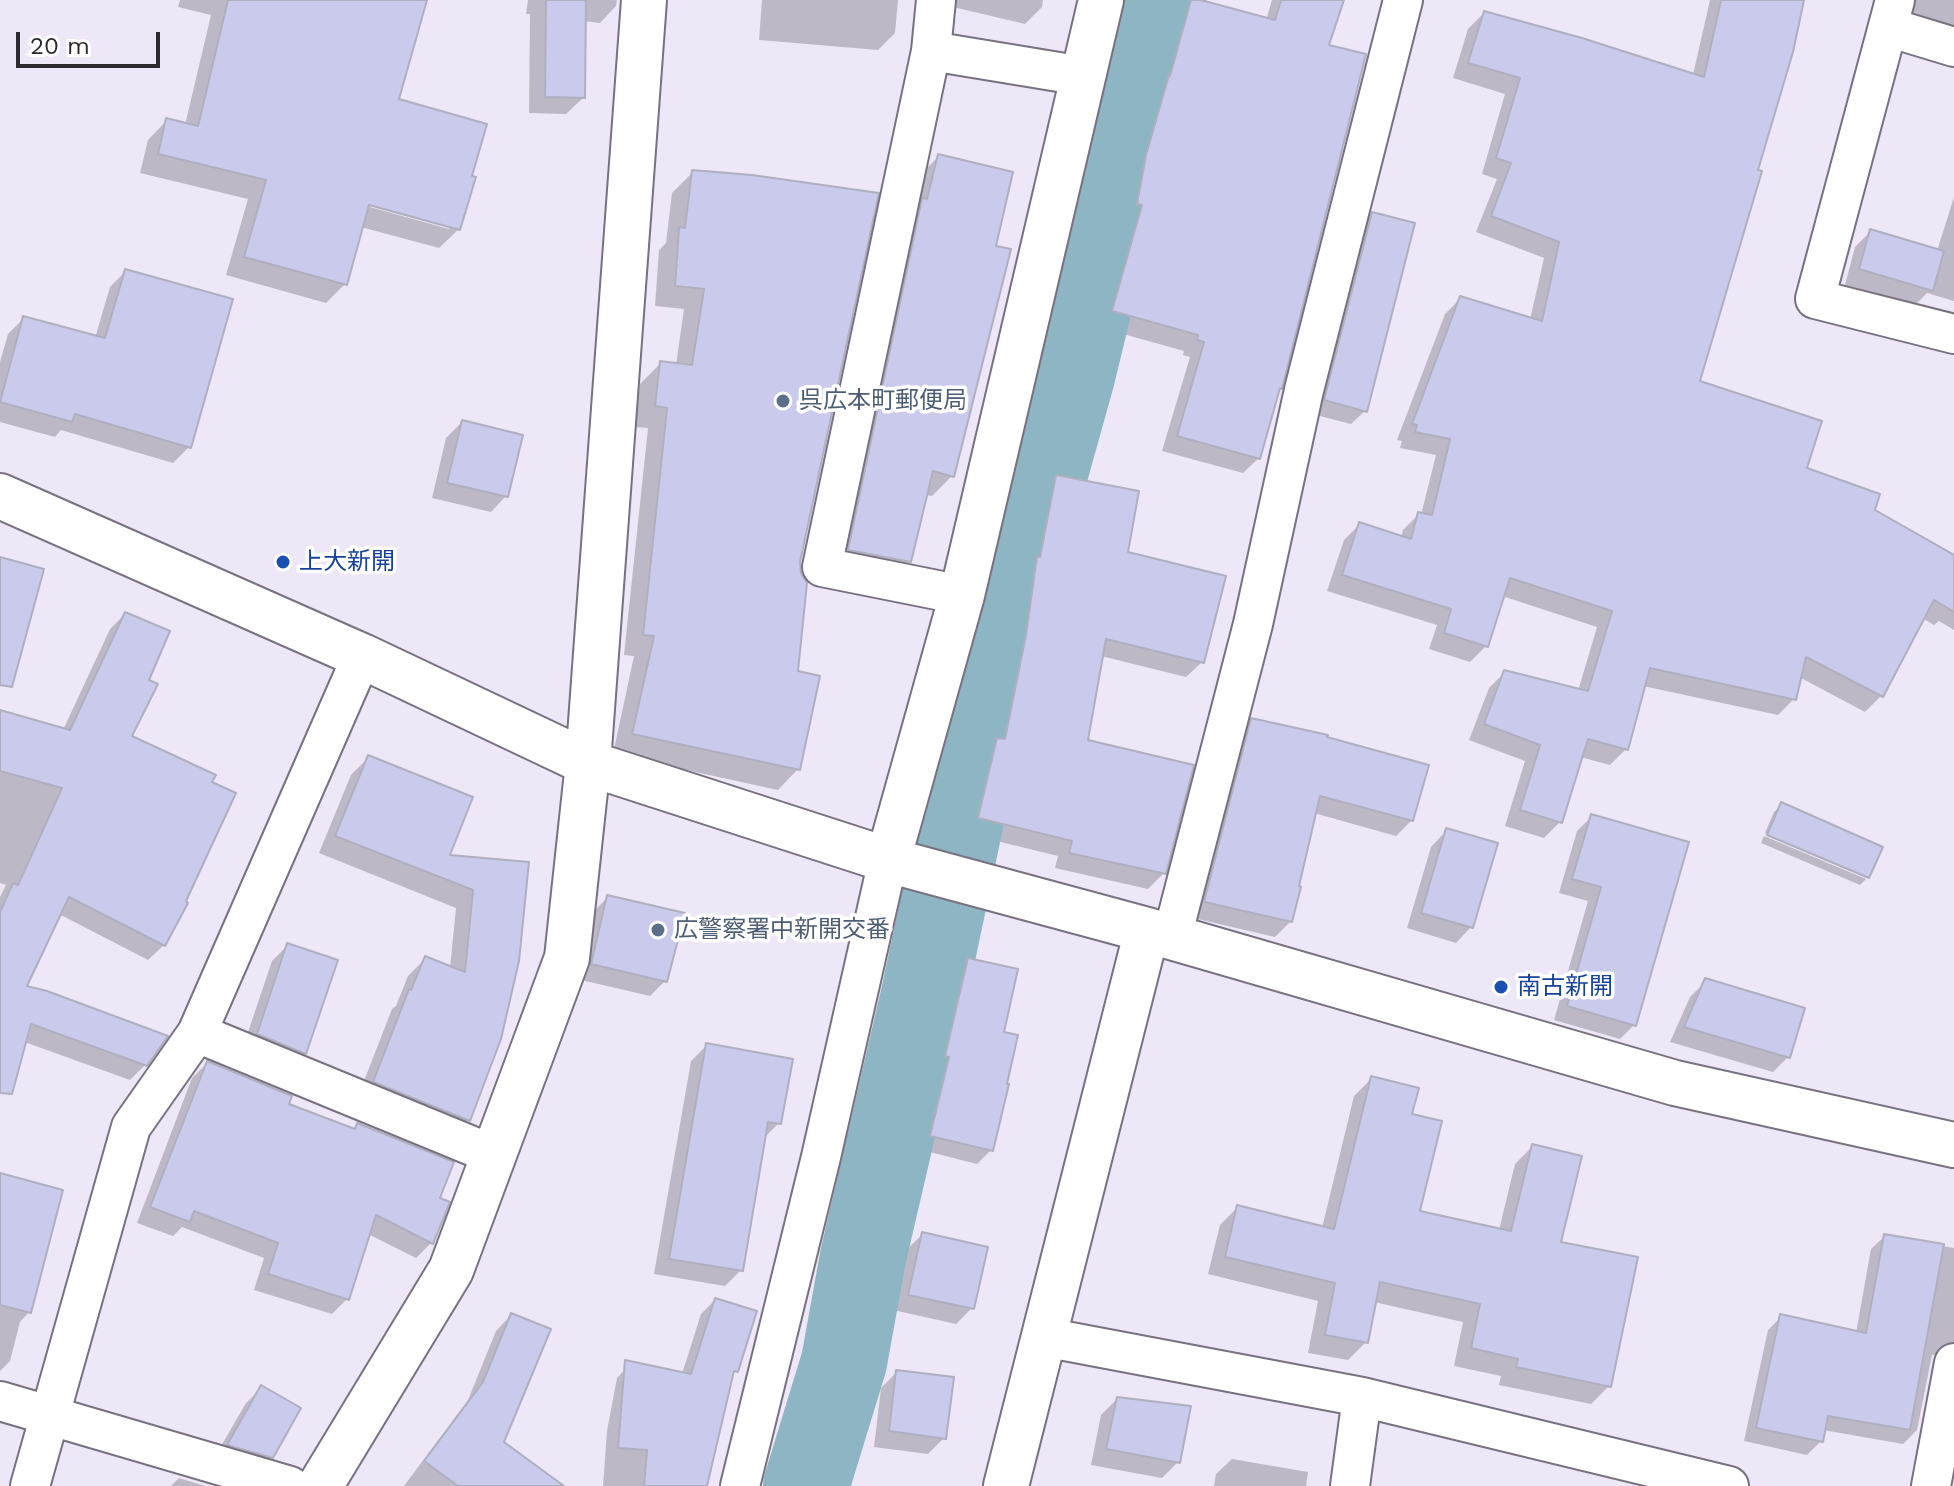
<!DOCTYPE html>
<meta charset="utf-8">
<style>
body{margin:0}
#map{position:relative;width:1954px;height:1486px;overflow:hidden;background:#ede7f7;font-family:"Work Sans",sans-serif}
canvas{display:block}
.scale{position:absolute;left:16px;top:32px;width:144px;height:36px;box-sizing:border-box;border:4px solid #2c2a30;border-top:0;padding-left:10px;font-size:24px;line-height:28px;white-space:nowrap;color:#2c2a30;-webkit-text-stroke:6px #fff;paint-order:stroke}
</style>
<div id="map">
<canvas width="1954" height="1486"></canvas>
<div class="scale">20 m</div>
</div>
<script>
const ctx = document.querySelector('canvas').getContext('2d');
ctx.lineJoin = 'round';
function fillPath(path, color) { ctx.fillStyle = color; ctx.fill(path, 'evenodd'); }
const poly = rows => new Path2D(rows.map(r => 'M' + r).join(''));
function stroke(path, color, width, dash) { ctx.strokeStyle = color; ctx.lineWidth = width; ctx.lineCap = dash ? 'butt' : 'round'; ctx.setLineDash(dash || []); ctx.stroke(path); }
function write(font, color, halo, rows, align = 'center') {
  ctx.font = font + ' "Work Sans","Noto Sans JP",sans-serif'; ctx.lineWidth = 7; ctx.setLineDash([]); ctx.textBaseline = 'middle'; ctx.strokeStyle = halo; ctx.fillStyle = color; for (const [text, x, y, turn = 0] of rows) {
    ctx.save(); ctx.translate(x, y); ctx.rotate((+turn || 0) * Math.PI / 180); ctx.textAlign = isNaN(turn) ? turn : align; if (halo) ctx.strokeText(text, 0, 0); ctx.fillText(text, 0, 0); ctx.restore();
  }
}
fillPath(poly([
 [180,0,420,0,397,100,459,229,439,248,361,227,345,284,326,303,226,275,248,199,140,173,148,140,167,120,185,125,211,15,178,7],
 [360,200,449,225,449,229,359,204],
 [528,0,617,0,616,6,600,23,583,21,583,98,566,114,529,113,530,14,526,14],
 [762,0,898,0,895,33,878,50,759,40],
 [933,0,1043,0,1042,7,1025,24,936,3],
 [1192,0,1266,20,1272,0,1342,0,1327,46,1259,458,1243,473,1162,451,1190,357,1183,355,1184,351,1098,327,1128,220,1122,219,1131,172,1153,93,1156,91,1176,15],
 [1710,0,1802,0,1698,382,1804,469,1954,557,1954,630,1939,621,1934,625,1922,618,1881,696,1865,712,1799,677,1794,699,1778,715,1643,686,1627,748,1610,765,1580,757,1560,822,1544,838,1505,826,1525,761,1469,740,1489,688,1505,672,1578,691,1597,627,1502,596,1486,646,1470,662,1429,649,1437,625,1327,591,1344,540,1360,524,1401,538,1403,530,1419,514,1421,515,1436,455,1400,448,1402,441,1397,440,1445,314,1461,298,1530,320,1544,258,1476,232,1497,179,1482,174,1505,94,1453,78,1468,29,1484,13,1693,75],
 [1911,0,1954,0,1954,28,1907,16],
 [938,157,994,247,952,476,932,496,926,495,909,561,888,582,829,570,918,177],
 [693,172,798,562,795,672,798,769,778,790,613,754,634,656,624,655,648,428,635,427,640,384,661,363,676,365,684,309,655,306,659,250,666,243,672,193],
 [1954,197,1954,301,1927,293,1915,305,1845,285,1855,247,1871,231,1937,251],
 [1372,214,1365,411,1351,424,1312,414,1359,228],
 [126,271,189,447,173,463,61,430,55,437,0,422,0,362,8,334,24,318,95,338,110,287],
 [462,422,506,496,491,512,432,498,446,438],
 [1057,477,1202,662,1186,677,1101,656,1086,742,1164,873,1148,889,1055,868,1058,856,964,833,983,755,993,745,1011,652,1022,574,1027,569,1041,493],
 [125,614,146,681,130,737,164,945,148,960,59,914,24,987,145,1065,130,1080,19,1040,0,1043,0,897,6,885,0,883,0,712,63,730,110,629],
 [1252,720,1412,820,1396,836,1314,813,1291,921,1275,937,1189,917,1236,736],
 [368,758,447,857,527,864,468,1120,450,1138,357,1099,392,1009,396,1006,408,976,426,958,450,968,456,908,319,853,351,775],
 [1782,805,1880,848,1868,877,1867,875,1765,833,1774,812],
 [1592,816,1634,1025,1620,1039,1554,1020,1588,901,1559,893,1577,831],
 [1446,831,1471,927,1456,943,1407,928,1431,847],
 [1764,836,1866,879,1860,885,1761,843],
 [608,897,665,981,650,996,577,979,593,912],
 [288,945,304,1053,289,1069,242,1050,272,961],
 [968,960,1002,1033,991,1150,977,1164,918,1149,937,1070,933,1069,955,974],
 [1706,981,1789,1056,1773,1072,1670,1042,1690,997],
 [707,1045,779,1123,763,1139,741,1270,725,1286,654,1274,691,1061],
 [207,1063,287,1105,353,1130,358,1125,438,1198,431,1243,416,1258,368,1234,347,1299,332,1314,254,1290,264,1258,182,1227,173,1236,137,1223,192,1078],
 [1372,1078,1410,1115,1418,1213,1499,1230,1515,1164,1533,1146,1558,1243,1609,1386,1591,1404,1499,1385,1501,1376,1454,1366,1463,1322,1374,1302,1366,1342,1348,1360,1308,1353,1318,1301,1208,1274,1220,1225,1238,1207,1322,1228,1354,1096],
 [0,1176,60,1192,29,1312,20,1322,10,1361,0,1371],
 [922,1235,972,1308,956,1324,893,1310,906,1250],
 [1885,1236,1954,1248,1954,1360,1943,1354,1932,1355,1917,1430,1903,1444,1823,1430,1821,1441,1807,1455,1744,1441,1768,1330,1781,1317,1856,1333,1871,1249],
 [715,1300,736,1371,731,1376,705,1486,603,1486,607,1431,617,1378,631,1363,682,1374,701,1314],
 [511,1315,502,1443,521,1486,404,1486,468,1400,496,1331],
 [897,1372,944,1438,928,1454,874,1447,881,1388],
 [262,1388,271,1457,255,1473,213,1460,246,1403],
 [1117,1399,1178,1462,1162,1478,1091,1465,1101,1415],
 [1232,1459,1308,1472,1306,1486,1214,1486,1216,1474],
 [179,1478,205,1486,171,1486]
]), '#0003');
stroke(poly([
 [806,1486,844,1362,863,1257,924,995,965,800,993,685,1013,587,1072,376,1163,0]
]), '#8db5c3', 86);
const building = poly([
 [228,0,427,0,399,99,487,124,472,176,476,177,460,230,369,205,347,285,244,257,266,180,158,154,166,118,198,126,228,0],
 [546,0,586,0,585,98,545,97,546,0],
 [1191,0,1201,0,1275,20,1281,0,1344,0,1329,45,1366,54,1282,389,1280,388,1260,459,1177,436,1204,342,1197,340,1198,335,1112,311,1142,205,1137,204,1146,155,1169,75,1170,76,1191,0],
 [1721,0,1804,0,1793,52,1758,170,1762,171,1700,381,1822,421,1807,468,1880,494,1875,510,1954,555,1954,612,1934,600,1883,697,1806,657,1796,700,1650,668,1628,750,1588,739,1562,823,1520,810,1540,745,1484,724,1504,670,1588,691,1612,611,1510,578,1488,647,1444,633,1451,609,1342,575,1359,522,1411,539,1418,512,1432,515,1450,439,1415,432,1417,425,1412,424,1460,296,1542,321,1559,242,1491,216,1511,163,1496,158,1520,78,1468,63,1484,11,1582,38,1704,77,1721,0],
 [938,154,1013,172,996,246,1011,249,954,477,933,471,911,562,848,550,922,198,927,199,938,154],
 [692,170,752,175,879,193,800,562,801,573,807,583,798,671,820,676,800,770,632,734,654,636,643,635,667,408,655,406,660,361,692,365,704,289,675,286,679,227,685,228,692,170],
 [1372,212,1415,223,1367,412,1324,400,1372,212],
 [1870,229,1944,251,1933,291,1859,269,1870,229],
 [125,269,233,299,191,448,75,414,72,422,0,402,23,316,105,338,125,269],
 [462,420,523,435,508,497,447,483,462,420],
 [1056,475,1139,491,1128,552,1226,576,1204,663,1106,639,1088,740,1194,765,1166,874,1069,853,1072,841,978,818,997,738,1005,739,1026,635,1037,556,1040,557,1056,475],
 [0,557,44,569,12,687,0,685,0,557],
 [125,612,170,631,149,680,158,684,132,736,216,775,212,782,236,793,186,901,188,903,165,946,69,897,27,986,47,991,168,1036,147,1066,31,1024,12,1094,0,1093,0,912,13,883,18,885,62,788,0,771,0,710,70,730,125,612],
 [1251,718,1328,735,1327,737,1429,765,1413,821,1320,796,1299,886,1301,887,1292,922,1204,902,1251,718],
 [368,755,473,797,450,855,529,862,519,961,501,1039,470,1121,373,1082,409,989,411,990,425,956,465,972,473,890,335,836,368,755],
 [1781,802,1883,847,1869,878,1767,835,1781,802],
 [1591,814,1689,842,1636,1026,1567,1006,1601,887,1572,879,1591,814],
 [1446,828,1498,843,1473,928,1421,913,1446,828],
 [607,895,685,913,667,982,591,964,607,895],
 [287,943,338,960,306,1054,257,1034,287,943],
 [968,958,1018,969,1004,1032,1018,1035,1007,1084,1009,1084,993,1151,930,1136,949,1057,945,1056,968,958],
 [1705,978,1805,1008,1790,1058,1684,1027,1705,978],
 [706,1043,793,1059,781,1124,768,1122,743,1271,669,1259,706,1043],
 [207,1061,292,1096,289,1104,355,1129,357,1123,454,1162,440,1198,450,1202,433,1244,376,1215,349,1300,268,1274,278,1243,194,1211,190,1222,150,1207,207,1061],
 [1371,1076,1419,1088,1412,1114,1442,1121,1420,1211,1511,1231,1532,1144,1582,1156,1561,1242,1638,1257,1611,1387,1516,1367,1518,1359,1471,1348,1480,1304,1380,1282,1368,1343,1325,1335,1335,1283,1225,1257,1237,1205,1334,1229,1371,1076],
 [0,1173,63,1190,31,1313,0,1305,0,1173],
 [922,1232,988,1247,974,1309,908,1295,922,1232],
 [1884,1234,1944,1244,1910,1430,1828,1416,1823,1442,1756,1428,1780,1314,1866,1333,1884,1234],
 [715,1298,757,1311,738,1372,734,1371,707,1486,644,1486,647,1450,618,1448,625,1360,691,1374,715,1298],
 [511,1313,551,1329,504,1442,564,1486,458,1486,424,1461,483,1382,511,1313],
 [896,1370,954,1377,946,1439,889,1431,896,1370],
 [261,1385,301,1408,273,1458,227,1445,261,1385],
 [1117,1397,1191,1406,1180,1463,1106,1449,1117,1397]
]);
fillPath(building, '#c9caec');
stroke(building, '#afafc0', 2);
const street = poly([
 [936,0,931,51,822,567,962,595],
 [1895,0,1815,299,1954,334],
 [1888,27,1954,47],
 [931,51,1083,76],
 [1172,937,1253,624,1304,390,1403,0],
 [197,1033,362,656],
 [1044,1337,1362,1397,1729,1486],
 [0,1401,290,1486],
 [30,1486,131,1127,197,1033,494,1155],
 [740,1486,821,1157,888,860],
 [1350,1486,1362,1397],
 [1931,1486,1954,1363]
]);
const secondary = poly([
 [0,496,362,656,588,763,888,860,1147,930,1675,1083,1954,1145],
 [888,860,962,595,1101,0],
 [320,1486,451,1270,567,958,588,763,644,0],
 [1006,1486,1147,930]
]);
stroke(street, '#777180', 42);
stroke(secondary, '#777180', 48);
stroke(street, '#fff', 38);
stroke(secondary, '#fff', 44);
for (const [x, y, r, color] of [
 [783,401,8,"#5c6f8a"],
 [283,562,8,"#1a4fb4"],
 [658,930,8,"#5c6f8a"],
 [1501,987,8,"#1a4fb4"]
]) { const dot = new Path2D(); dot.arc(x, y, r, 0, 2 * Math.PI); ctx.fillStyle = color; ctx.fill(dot); stroke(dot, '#fff', 3); }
write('24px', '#4e5e75', '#fff', [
 ["呉広本町郵便局",799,401],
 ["広警察署中新開交番",674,930]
], 'left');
write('24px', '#164399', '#fff', [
 ["上大新開",299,562],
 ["南古新開",1517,987]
], 'left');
</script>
